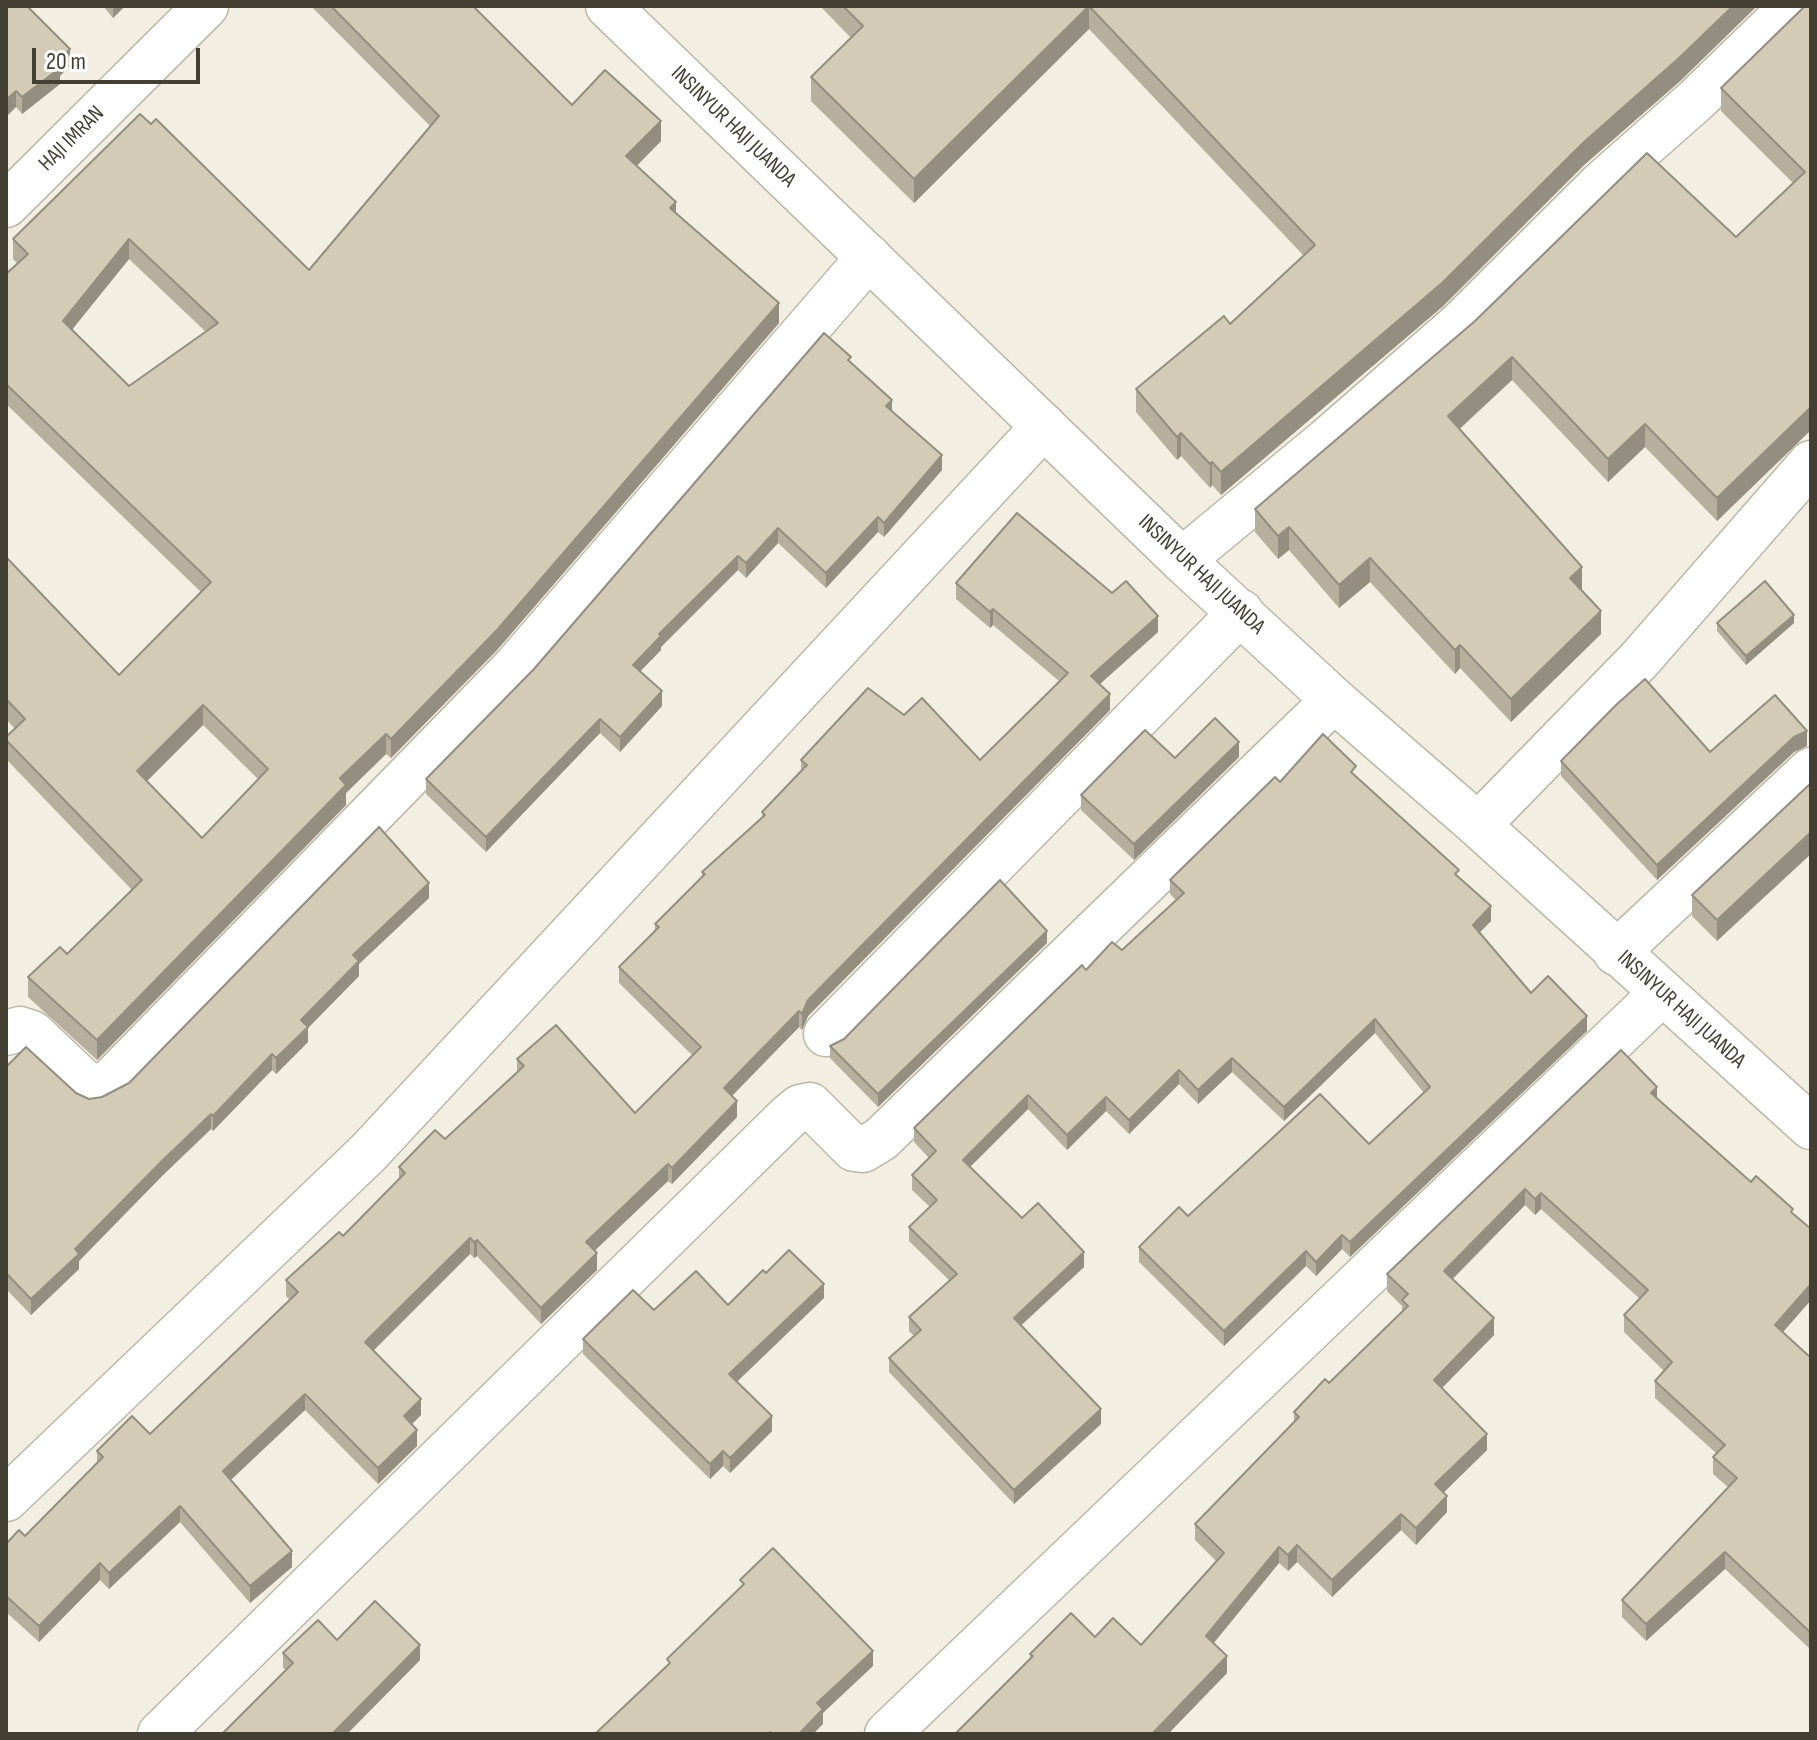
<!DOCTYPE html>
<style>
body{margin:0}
#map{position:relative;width:1817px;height:1740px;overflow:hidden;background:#f2efe2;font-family:"Sofia Sans Condensed",sans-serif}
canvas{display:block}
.frame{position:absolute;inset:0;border:8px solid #443f33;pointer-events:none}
.scale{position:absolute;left:32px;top:48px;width:168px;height:36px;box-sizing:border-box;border:4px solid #443f33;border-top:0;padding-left:10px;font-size:24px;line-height:28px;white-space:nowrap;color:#443f33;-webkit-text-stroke:6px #fff;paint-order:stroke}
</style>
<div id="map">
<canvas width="1817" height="1740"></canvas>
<div class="frame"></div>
<div class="scale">20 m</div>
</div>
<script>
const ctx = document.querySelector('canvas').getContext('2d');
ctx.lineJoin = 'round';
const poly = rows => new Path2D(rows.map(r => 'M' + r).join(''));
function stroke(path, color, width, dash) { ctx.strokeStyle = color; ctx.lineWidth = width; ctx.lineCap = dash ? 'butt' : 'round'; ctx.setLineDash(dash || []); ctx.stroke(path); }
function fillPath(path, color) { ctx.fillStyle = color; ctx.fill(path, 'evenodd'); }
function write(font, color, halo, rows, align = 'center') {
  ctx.font = font + ' "Sofia Sans Condensed",sans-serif'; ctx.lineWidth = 7; ctx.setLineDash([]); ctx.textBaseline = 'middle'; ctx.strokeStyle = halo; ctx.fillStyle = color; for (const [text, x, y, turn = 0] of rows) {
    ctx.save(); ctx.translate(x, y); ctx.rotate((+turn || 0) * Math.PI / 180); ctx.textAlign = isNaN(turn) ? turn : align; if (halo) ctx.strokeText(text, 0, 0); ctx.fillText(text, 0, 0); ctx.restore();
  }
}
const minor = poly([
 [1182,560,1326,441,1459,325,1602,183,1696,100,1793,6],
 [1478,825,1640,659,1811,463],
 [1616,953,1811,770],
 [6,1033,20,1029,32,1033,92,1090,111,1081,515,667,869,257],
 [826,1034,1241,612],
 [6,1499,368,1153,1044,426],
 [160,1734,789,1116,800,1107,810,1105,854,1149,863,1150,881,1139,1334,700],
 [887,1734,1662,993]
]);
const tertiary = poly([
 [608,6,1182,560,1334,700,1478,825,1811,1127],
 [6,205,206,6]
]);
stroke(minor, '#beb7a5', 47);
stroke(tertiary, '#beb7a5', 47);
stroke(minor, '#fff', 44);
stroke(tertiary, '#fff', 44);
fillPath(poly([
 [6,6,70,65,60,76,60,84,22,114,16,107],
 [103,6,125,6,113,18],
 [311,6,473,6,572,105,661,141,637,166,676,214,779,323,497,650,391,758,386,754,346,793,346,805,97,1060,28,997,28,977,67,954,132,890,6,759,6,737,15,729,6,719,6,557,119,675,201,592,6,404,6,274,17,263,13,259,13,239,140,114,309,270,430,126],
 [129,259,206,332,129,386,72,329],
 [203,725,258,779,202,838,147,781],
 [820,6,1757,6,1679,82,1584,165,1442,307,1221,495,1212,485,1210,488,1181,456,1177,460,1136,412,1136,389,1230,324,1304,256,1089,29,914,203,811,101,811,77,851,38],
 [1805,6,1811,430,1717,521,1645,447,1608,482,1512,380,1460,429,1582,590,1601,634,1511,722,1460,668,1455,674,1370,582,1339,608,1289,550,1278,559,1255,532,1255,509,1475,321,1736,237,1793,183,1721,111,1721,88],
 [851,363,942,470,884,537,878,532,826,588,778,543,746,578,738,570,661,647,661,650,640,671,662,706,620,752,600,733,486,852,426,794,426,779],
 [956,583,1158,632,1100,684,1110,710,808,1016,802,1030,799,1027,732,1096,737,1117,672,1184,668,1181,594,1251,597,1270,541,1324,477,1256,474,1258,470,1254,373,1351,421,1415,412,1424,417,1446,378,1484,305,1410,231,1480,292,1567,250,1603,180,1522,109,1589,100,1580,39,1642,6,1612,6,1544,25,1536,97,1464,97,1451,150,1434,290,1300,286,1296,286,1280,343,1236,399,1179,399,1167,445,1139,517,1073,517,1059,635,1113,692,1055,619,983,619,967,655,931,655,924,702,877,702,872,762,818,762,812,801,770,801,760,904,715,980,760,1059,681,993,625,990,628,956,599],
 [1717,623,1794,623,1746,665,1717,631],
 [1807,746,1794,752,1657,880,1561,776,1561,761],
 [1239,757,1134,860,1081,810,1081,795,1175,758],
 [1356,776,1459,878,1491,921,1480,932,1531,993,1587,1031,1350,1257,1342,1249,1316,1276,1306,1266,1224,1346,1139,1262,1139,1247,1188,1216,1369,1144,1424,1093,1375,1033,1284,1121,1232,1072,1198,1104,1179,1084,1129,1134,1106,1111,1067,1150,1028,1109,970,1167,1022,1218,1084,1267,1021,1325,1101,1424,1014,1504,889,1372,889,1358,914,1336,909,1331,909,1317,950,1281,909,1241,909,1227,930,1207,912,1190,912,1175,929,1158,914,1142,914,1128,1086,970,1122,950,1176,900,1170,894,1170,880,1280,782],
 [1811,783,1717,941,1692,916,1692,895],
 [429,898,359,964,359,976,308,1028,308,1042,276,1074,272,1070,213,1131,211,1129,163,1175,79,1261,79,1269,31,1315,6,1289,6,1067,89,1099,102,1097,129,1083],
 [1047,943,878,1107,830,1058,830,1046],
 [1657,1098,1751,1182,1811,1229,1811,1300,1783,1332,1811,1358,1811,1650,1725,1569,1646,1641,1622,1617,1622,1600,1728,1487,1713,1474,1713,1457,1716,1453,1655,1398,1655,1381,1664,1371,1624,1332,1624,1315,1640,1299,1541,1209,1535,1215,1525,1205,1453,1279,1494,1335,1442,1388,1487,1450,1444,1492,1447,1512,1416,1545,1401,1530,1332,1597,1297,1562,1288,1571,1279,1563,1214,1643,1227,1673,1168,1734,955,1734,1030,1658,1030,1654,1095,1637,1141,1645,1217,1562,1195,1540,1195,1524,1294,1423,1294,1412,1329,1383,1402,1312,1402,1306,1387,1291,1387,1274],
 [766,1273,824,1298,737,1382,772,1431,730,1473,723,1466,710,1479,583,1354,583,1339,654,1310,728,1305],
 [337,1640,420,1660,347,1734,222,1734,286,1670,283,1668,283,1653]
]), '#b6af9d');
fillPath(poly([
 [113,6,125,6,113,18],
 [1089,6,1089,29,914,203,914,179],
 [1733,6,1757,6,1679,82,1584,165,1442,307,1221,495,1221,472],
 [70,49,70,65,60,76,60,84,22,114,22,97],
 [16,91,16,107,6,117,6,100],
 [661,121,661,141,626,176,626,156],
 [676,202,676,222,670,208],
 [129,239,129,259,63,341,63,321],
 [779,303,779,323,497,650,391,758,391,739],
 [1512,357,1512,380,1448,439,1448,416],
 [892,400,892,415,886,406],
 [1811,407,1811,430,1717,521,1717,498],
 [1645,424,1645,447,1608,482,1608,459],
 [1181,433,1181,456,1177,460,1177,437],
 [942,455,942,470,884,537,884,523],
 [1212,462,1212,485,1210,488,1210,464],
 [878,517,878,532,826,588,826,573],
 [1289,527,1289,550,1278,559,1278,536],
 [778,528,778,543,746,578,746,563],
 [738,556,738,570,661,647,661,650,633,679,633,665,659,634],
 [1370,558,1370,582,1339,608,1339,585],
 [1582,567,1582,590,1570,578],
 [993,609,993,625,990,628,990,612],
 [1601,611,1601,634,1511,722,1511,699],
 [1794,615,1794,623,1746,665,1746,656],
 [1158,616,1158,632,1091,692,1091,676],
 [1460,645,1460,668,1455,674,1455,650],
 [662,691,662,706,620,752,620,737],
 [1110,694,1110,710,808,1016,802,1030,802,1014,808,1000],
 [203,705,203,725,137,791,137,771],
 [600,719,600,733,486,852,486,837],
 [1807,731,1807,746,1794,752,1657,880,1657,865,1794,737],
 [386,734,386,754,346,793,346,805,97,1060,97,1040,340,778],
 [1239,742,1239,757,1134,860,1134,844],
 [1811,832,1811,854,1717,941,1717,920],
 [429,883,429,898,359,964,359,976,308,1028,308,1042,276,1074,276,1058,301,1020,353,955],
 [1491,906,1491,921,1473,939,1473,925],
 [1047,931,1047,943,878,1107,878,1094],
 [799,1011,799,1027,724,1104,724,1088],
 [1587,1016,1587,1031,1350,1257,1350,1242],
 [1375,1019,1375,1033,1284,1121,1284,1107],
 [272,1054,272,1070,213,1131,213,1116],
 [1232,1058,1232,1072,1198,1104,1198,1090],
 [1179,1070,1179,1084,1129,1134,1129,1120],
 [1657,1087,1657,1104,1651,1093],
 [1028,1095,1028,1109,963,1174,963,1160],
 [1106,1097,1106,1111,1067,1150,1067,1135],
 [737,1101,737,1117,672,1184,672,1168],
 [211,1114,211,1129,163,1175,79,1261,79,1269,31,1315,31,1299,75,1249,163,1160],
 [668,1164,668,1181,586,1259,586,1242],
 [1525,1189,1525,1205,1444,1287,1444,1271],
 [1541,1193,1541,1209,1535,1215,1535,1199],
 [1342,1235,1342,1249,1316,1276,1316,1262],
 [470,1238,470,1254,365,1359,365,1342],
 [477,1240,477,1256,474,1258,474,1242],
 [1306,1251,1306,1266,1224,1346,1224,1331],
 [1084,1252,1084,1267,1014,1332,1014,1318],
 [597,1253,597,1270,541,1324,541,1308],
 [824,1284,824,1298,729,1389,729,1374],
 [1811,1284,1811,1300,1775,1341,1775,1325],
 [1494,1318,1494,1335,1434,1396,1434,1380],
 [305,1394,305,1410,223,1487,223,1471],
 [421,1399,421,1415,404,1432,404,1416],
 [1101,1409,1101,1424,1014,1504,1014,1490],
 [772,1416,772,1431,730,1473,730,1458],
 [417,1430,417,1446,378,1484,378,1468],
 [1487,1434,1487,1450,1435,1501,1435,1484],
 [723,1451,723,1466,710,1479,710,1464],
 [1447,1496,1447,1512,1416,1545,1416,1528],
 [180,1506,180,1522,109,1589,109,1573],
 [1401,1514,1401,1530,1332,1597,1332,1580],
 [1297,1545,1297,1562,1288,1571,1288,1555],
 [1279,1547,1279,1563,1206,1652,1206,1636],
 [292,1551,292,1567,250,1603,250,1586],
 [1725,1552,1725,1569,1646,1641,1646,1624],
 [100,1563,100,1580,39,1642,39,1626],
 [420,1645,420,1660,347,1734,332,1734],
 [873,1651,873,1666,823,1713,823,1724,813,1734,799,1734,817,1703],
 [1227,1656,1227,1673,1168,1734,1152,1734]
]), '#948e80');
const building = poly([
 [6,6,27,6,70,49,57,63,60,68,22,97,16,91,6,100,6,6],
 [331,6,473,6,572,105,605,70,661,121,626,156,676,202,670,208,779,303,497,630,391,739,386,734,340,778,346,785,97,1040,28,977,60,947,67,954,142,880,6,740,6,737,25,719,6,699,6,557,119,675,211,582,6,384,6,274,28,254,13,239,140,114,151,124,156,119,309,270,439,116,331,6],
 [129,239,218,323,129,386,63,321,129,239],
 [203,705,268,769,202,838,137,771,203,705],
 [843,6,1089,6,914,179,811,77,863,26,843,6],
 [1089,6,1733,6,1679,58,1584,142,1442,283,1221,472,1212,462,1210,464,1181,433,1177,437,1136,389,1224,316,1230,324,1315,245,1089,6],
 [1805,6,1811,6,1811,407,1717,498,1645,424,1608,459,1512,357,1448,416,1582,567,1570,578,1601,611,1511,699,1460,645,1455,650,1370,558,1339,585,1289,527,1278,536,1255,509,1475,321,1647,153,1736,237,1805,172,1721,88,1805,6],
 [824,333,851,357,848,360,892,400,886,406,942,455,884,523,878,517,826,573,778,528,746,563,738,556,659,634,661,636,633,665,662,691,620,737,600,719,486,837,426,779,534,669,824,333],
 [1017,513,1112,593,1126,581,1158,616,1091,676,1110,694,808,1000,802,1014,799,1011,724,1088,737,1101,672,1168,668,1164,586,1242,597,1253,541,1308,477,1240,474,1242,470,1238,365,1342,421,1399,404,1416,417,1430,378,1468,305,1394,223,1471,292,1551,250,1586,180,1506,109,1573,100,1563,39,1626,6,1596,6,1544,19,1530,25,1536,103,1457,97,1451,132,1416,150,1434,298,1292,286,1280,339,1232,343,1236,405,1173,399,1167,435,1130,445,1139,524,1066,517,1059,556,1025,635,1113,701,1047,619,967,659,927,655,924,705,874,702,872,765,815,762,812,807,765,801,760,868,688,904,715,922,698,980,760,1068,673,993,609,990,612,956,583,1017,513],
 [1765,581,1794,615,1746,656,1717,623,1765,581],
 [1645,679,1710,752,1775,695,1807,731,1794,737,1657,865,1561,761,1616,705,1645,679],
 [1215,718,1239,742,1134,844,1081,795,1145,730,1175,758,1215,718],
 [1323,734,1356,766,1351,772,1459,870,1455,874,1491,906,1473,925,1531,993,1548,976,1587,1016,1350,1242,1342,1235,1316,1262,1306,1251,1224,1331,1139,1247,1179,1207,1188,1216,1320,1094,1369,1144,1430,1087,1375,1019,1284,1107,1232,1058,1198,1090,1179,1070,1129,1120,1106,1097,1067,1135,1028,1095,963,1160,1022,1218,1038,1203,1084,1252,1014,1318,1101,1409,1014,1490,889,1358,921,1330,909,1317,957,1274,909,1227,937,1200,912,1175,936,1151,914,1128,1082,965,1086,970,1112,942,1122,950,1184,893,1170,880,1275,777,1280,782,1323,734],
 [1811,783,1811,832,1717,920,1692,895,1811,783],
 [379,827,429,883,353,955,359,961,301,1020,308,1027,276,1058,272,1054,213,1116,211,1114,163,1160,75,1249,79,1254,31,1299,6,1273,6,1067,26,1047,76,1093,89,1099,102,1097,129,1083,379,827],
 [1000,880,1047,931,878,1094,830,1046,844,1039,1000,880],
 [1621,1050,1657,1087,1651,1093,1751,1182,1756,1176,1793,1209,1791,1212,1811,1229,1811,1284,1775,1325,1811,1358,1811,1633,1725,1552,1646,1624,1622,1600,1737,1478,1713,1457,1725,1445,1655,1381,1672,1362,1624,1315,1648,1290,1541,1193,1535,1199,1525,1189,1444,1271,1494,1318,1434,1380,1487,1434,1435,1484,1447,1496,1416,1528,1401,1514,1332,1580,1297,1545,1288,1555,1279,1547,1206,1636,1227,1656,1152,1734,955,1734,1033,1656,1030,1654,1071,1613,1095,1637,1113,1618,1141,1645,1224,1553,1195,1524,1299,1417,1294,1412,1325,1379,1329,1383,1408,1306,1402,1300,1408,1294,1387,1274,1621,1050],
 [789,1250,824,1284,729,1374,772,1416,730,1458,723,1451,710,1464,583,1339,633,1290,654,1310,696,1271,728,1305,763,1270,766,1273,789,1250],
 [773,1548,873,1651,817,1703,823,1709,799,1734,772,1734,770,1732,768,1734,595,1734,670,1663,667,1659,744,1584,740,1580,773,1548],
 [375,1601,420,1645,332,1734,222,1734,293,1663,283,1653,318,1620,337,1640,375,1601]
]);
fillPath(building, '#d4cbb7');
stroke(building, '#948e80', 2);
write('22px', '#443f33', '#fff', [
 ["INSINYUR HAJI JUANDA",733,127,44],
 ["HAJI IMRAN",72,139,-45],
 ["INSINYUR HAJI JUANDA",1201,575,43],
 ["INSINYUR HAJI JUANDA",1681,1010,42]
]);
</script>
